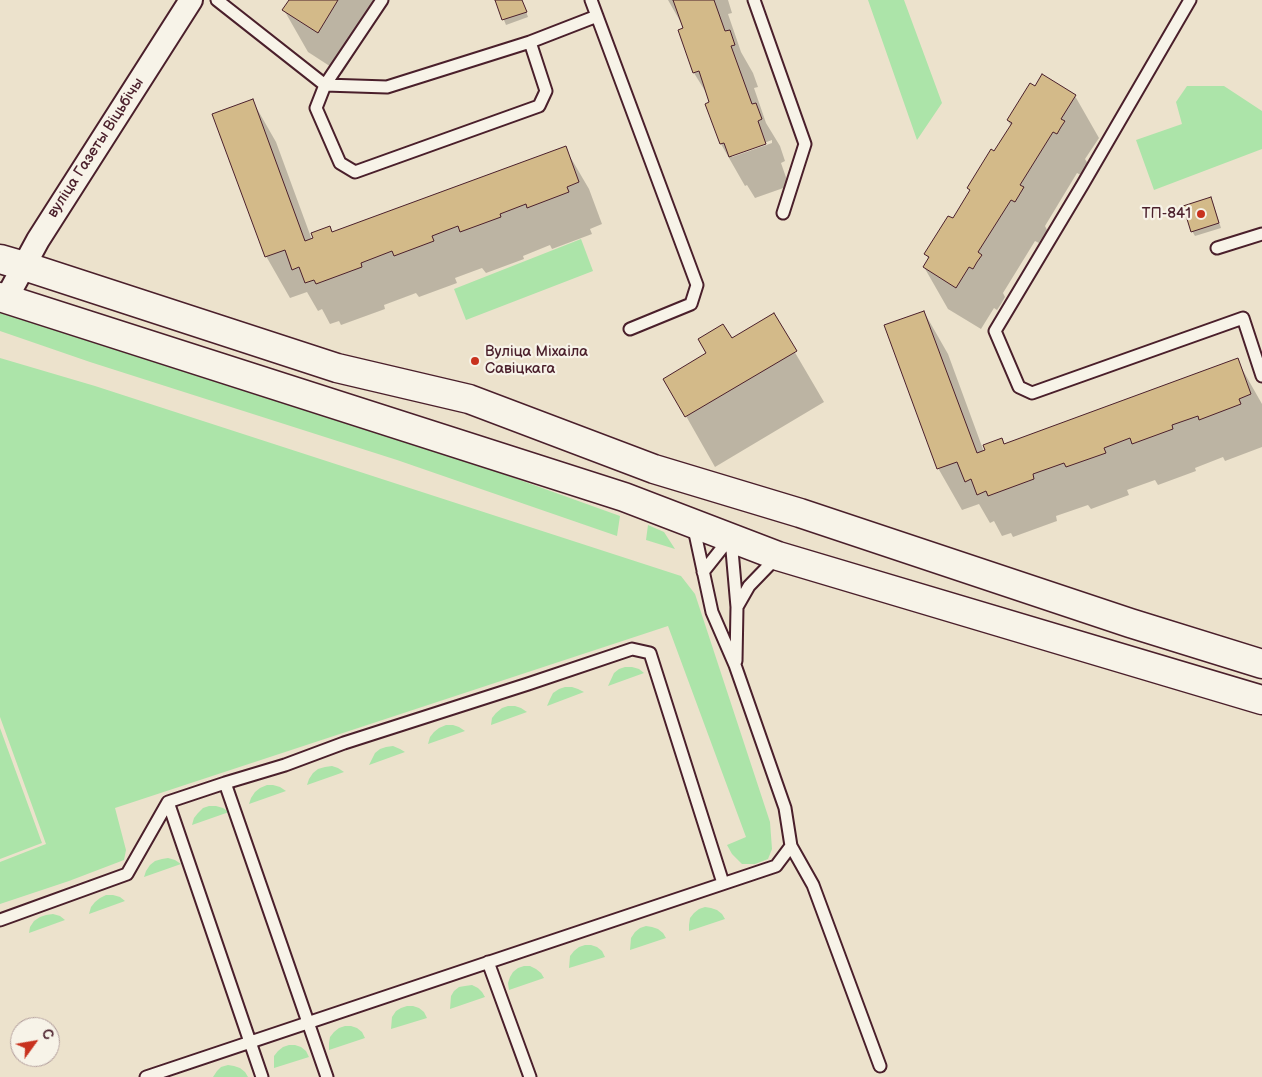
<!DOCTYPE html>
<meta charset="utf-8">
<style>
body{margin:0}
#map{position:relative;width:1262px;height:1077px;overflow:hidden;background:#ece2cc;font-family:"Balsamiq Sans",sans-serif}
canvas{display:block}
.north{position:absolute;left:10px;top:1017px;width:50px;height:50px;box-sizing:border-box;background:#f7f3e8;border:1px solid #b29e9c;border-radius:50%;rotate:58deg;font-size:14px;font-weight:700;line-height:20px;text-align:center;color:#4a1f2b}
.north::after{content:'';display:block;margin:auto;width:18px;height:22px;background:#c8321e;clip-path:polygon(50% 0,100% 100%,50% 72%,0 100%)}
</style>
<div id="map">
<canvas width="1262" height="1077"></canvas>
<div class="north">С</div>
</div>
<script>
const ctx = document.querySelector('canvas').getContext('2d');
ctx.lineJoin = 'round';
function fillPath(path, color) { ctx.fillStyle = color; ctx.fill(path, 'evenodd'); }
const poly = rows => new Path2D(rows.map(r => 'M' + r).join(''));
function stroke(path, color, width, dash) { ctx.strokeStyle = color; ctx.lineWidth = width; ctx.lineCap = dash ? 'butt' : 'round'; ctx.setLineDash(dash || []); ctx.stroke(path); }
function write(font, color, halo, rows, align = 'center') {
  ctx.font = font + ' "Balsamiq Sans",sans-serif'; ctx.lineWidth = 4.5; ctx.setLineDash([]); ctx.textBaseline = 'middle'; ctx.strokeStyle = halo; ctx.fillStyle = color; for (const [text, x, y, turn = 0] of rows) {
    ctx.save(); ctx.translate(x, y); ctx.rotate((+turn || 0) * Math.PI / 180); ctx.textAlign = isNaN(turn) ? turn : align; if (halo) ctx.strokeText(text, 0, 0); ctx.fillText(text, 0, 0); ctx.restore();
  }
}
fillPath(poly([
 [868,0,904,0,942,103,917,140],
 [1187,86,1224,86,1262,111,1262,149,1154,190,1136,140,1182,124,1176,102],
 [581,239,593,271,466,320,454,289],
 [0,307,403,438,620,516,617,536,397,460,90,362,0,331],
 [0,358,95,386,681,576,695,594,770,822,772,849,768,859,755,864,742,864,732,854,727,845,746,837,668,626,115,808,126,850,124,860,69,881,0,904,0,862,46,844,0,717],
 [648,525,664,532,675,549,646,540],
 [625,667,632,667,639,669,644,673,608,686,614,673,619,669],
 [565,687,572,687,578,689,584,692,547,706,550,699,553,693,559,689],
 [508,706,515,706,521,708,527,712,491,725,492,718,496,713,502,708],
 [446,725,453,725,459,727,465,731,428,744,430,737,434,732,439,728],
 [0,728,42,843,0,859],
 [393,746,400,749,405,752,369,765,375,753,380,749,386,747],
 [332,766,338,768,344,772,307,785,309,779,313,773,318,769,325,767],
 [267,785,273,785,280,787,286,791,249,804,251,798,255,792,260,788],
 [209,806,216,806,223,808,229,812,192,825,194,818,198,813,203,808],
 [168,858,175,860,181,864,144,877,146,871,150,865,155,861,162,859],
 [106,895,113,895,120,897,125,901,89,914,91,907,95,902,100,898],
 [705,907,711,908,717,910,722,914,725,919,689,931,689,925,690,918,694,913,699,909],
 [53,914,60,916,65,920,29,933,30,927,34,921,40,917,46,915],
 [646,926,652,927,658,929,663,933,666,938,630,950,631,938,635,932,640,928],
 [585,945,591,945,597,947,602,951,605,957,569,968,570,956,574,951,579,947],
 [524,966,530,966,536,969,541,973,544,978,509,990,508,983,510,977,513,972,518,968],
 [472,985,478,988,482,992,485,997,450,1009,451,996,454,991,459,987,465,986],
 [407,1006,413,1006,419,1008,424,1012,427,1018,391,1029,392,1017,396,1011,401,1008],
 [345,1026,351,1026,357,1028,362,1032,365,1038,329,1050,329,1043,330,1037,334,1032,339,1028],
 [289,1045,295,1045,301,1047,306,1051,309,1057,274,1068,274,1056,278,1051,283,1047],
 [228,1065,234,1066,240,1068,245,1072,248,1077,213,1077,217,1071,221,1067]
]), '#ace4a9');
fillPath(poly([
 [290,0,388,0,342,74,308,52,284,10],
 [496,0,522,0,528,17,506,25],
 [668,0,728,0,732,13,728,14,741,52,753,73,758,87,754,88,766,123,780,146,785,161,781,163,789,186,755,198,747,185,745,186,721,144,707,104,711,103,710,99,694,73,680,31,684,28],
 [772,140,772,143,732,157,732,155],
 [1035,87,1075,96,1099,138,1085,159,1088,164,1081,175,1077,173,1045,226,1047,230,1039,243,1035,241,1003,293,1005,297,1001,304,997,310,994,308,981,329,948,309,924,267,929,260,926,254,953,220,971,192,968,188,995,153,1011,126,1008,121],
 [252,100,276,142,312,240,565,148,589,189,602,224,590,229,592,234,552,249,550,245,523,256,524,259,486,273,482,268,455,278,457,283,419,297,416,293,384,305,385,309,341,325,339,321,330,324,322,309,318,311,307,292,290,298,266,256],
 [1210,198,1213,203,1221,228,1195,236,1192,231],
 [924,312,948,354,984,452,1237,360,1262,404,1262,447,1225,461,1223,457,1195,468,1196,471,1158,485,1155,480,1127,490,1129,495,1091,509,1088,505,1056,516,1057,521,1013,537,1011,533,1002,536,994,521,990,523,979,504,962,510,938,468],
 [773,315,824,402,715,467,665,379]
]), '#0003');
const building = poly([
 [289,0,338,0,318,33,282,10,289,0],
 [495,0,522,0,527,12,502,20,495,0],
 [673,0,714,0,725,31,730,30,735,45,731,46,752,104,756,103,762,119,758,121,766,144,729,157,724,143,720,144,705,104,709,102,699,71,693,73,678,30,683,28,673,0],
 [1042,74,1076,95,1061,119,1065,121,1061,127,1057,134,1053,132,1020,185,1024,187,1015,202,1011,200,978,252,982,255,977,262,973,269,969,267,956,288,923,267,929,257,924,254,948,216,953,218,970,190,967,188,991,149,994,151,1012,123,1007,120,1030,83,1035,86,1042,74],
 [253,99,305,241,313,238,311,233,330,226,332,232,566,146,579,182,567,187,569,192,527,208,526,204,500,214,501,217,460,232,458,226,432,236,434,241,394,256,392,251,361,263,362,267,316,284,314,280,305,283,299,267,292,270,285,250,265,257,212,114,253,99],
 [1211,197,1219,223,1191,232,1183,206,1211,197],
 [924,311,977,453,985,450,983,445,1002,438,1004,444,1238,358,1251,394,1239,399,1241,404,1199,420,1198,416,1172,425,1173,429,1132,444,1130,438,1104,448,1106,453,1066,467,1064,463,1033,474,1034,479,988,496,986,491,977,495,971,479,965,482,957,462,937,469,884,325,924,311],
 [774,313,797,351,685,417,663,379,706,353,698,339,723,324,732,338,774,313]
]);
fillPath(building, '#d3ba89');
stroke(building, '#4a1f2b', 1);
const lane = poly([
 [217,0,325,85,387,87,530,42,597,16],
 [382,0,325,85,316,108,340,163,355,172,539,106,546,91,530,42],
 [591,0,697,285,691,304,630,329],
 [754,0,805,144,783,213],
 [1190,0,1083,184,995,331,1019,387,1032,393,1243,318,1262,376],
 [1217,248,1262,234],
 [693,524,712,612,735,665,785,808,791,846,813,885,880,1066],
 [731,539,737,607],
 [703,572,730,538],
 [736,661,737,607,749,586,778,556],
 [225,783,327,1077],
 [168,802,262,1077],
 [0,920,127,874,168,802,225,783,285,765,344,743,528,684,632,649,650,653,723,883],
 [488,962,530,1077],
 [146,1077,776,866,791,846]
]);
const street = poly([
 [6,299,38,240,191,0]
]);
const secondary = poly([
 [0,259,24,266,337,368,469,399,654,469,800,513,1130,623,1262,664],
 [0,297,624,497,778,556,1262,700]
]);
stroke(lane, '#4a1f2b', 15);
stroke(street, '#4a1f2b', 26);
stroke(secondary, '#4a1f2b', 31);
stroke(lane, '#f7f3e8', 11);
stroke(street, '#f7f3e8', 22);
stroke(secondary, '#f7f3e8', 28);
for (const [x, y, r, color] of [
 [1201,214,5,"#c8321e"],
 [475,361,5,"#c8321e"]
]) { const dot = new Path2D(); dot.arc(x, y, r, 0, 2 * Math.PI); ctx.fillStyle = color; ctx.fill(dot); stroke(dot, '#f7f3e8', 2); }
write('15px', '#4a1f2b', '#f7f3e8', [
 ["вуліца Газеты Віцьбічы",96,148,-57]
]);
write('15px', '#4a1f2b', '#f7f3e8', [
 ["ТП-841",1191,214],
 ["Вуліца Міхаіла",485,352,"left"],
 ["Савіцкага",485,369,"left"]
], 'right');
</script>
